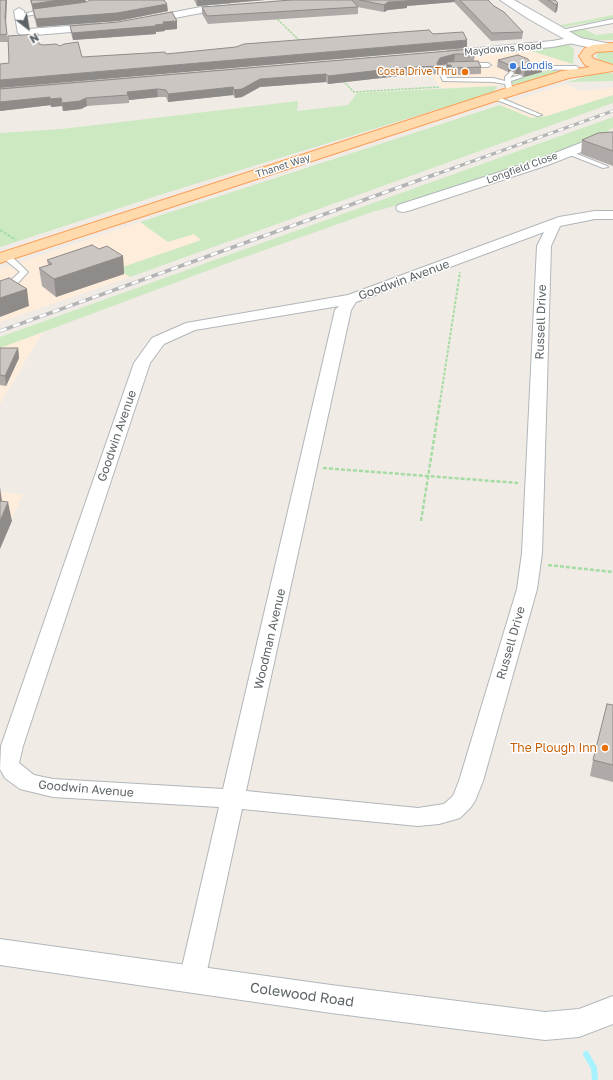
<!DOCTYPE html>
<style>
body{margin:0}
#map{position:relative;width:613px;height:1080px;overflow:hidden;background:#f1ebe6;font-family:"Golos Text",sans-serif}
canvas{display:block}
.north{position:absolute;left:8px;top:8px;width:40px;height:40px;-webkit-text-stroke:3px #fff;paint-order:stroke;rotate:149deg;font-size:11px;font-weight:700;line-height:16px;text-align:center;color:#5d6467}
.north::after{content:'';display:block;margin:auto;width:14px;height:18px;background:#5d6467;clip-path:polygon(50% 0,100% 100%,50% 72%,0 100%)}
</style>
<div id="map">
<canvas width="613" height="1080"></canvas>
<div class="north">N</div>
</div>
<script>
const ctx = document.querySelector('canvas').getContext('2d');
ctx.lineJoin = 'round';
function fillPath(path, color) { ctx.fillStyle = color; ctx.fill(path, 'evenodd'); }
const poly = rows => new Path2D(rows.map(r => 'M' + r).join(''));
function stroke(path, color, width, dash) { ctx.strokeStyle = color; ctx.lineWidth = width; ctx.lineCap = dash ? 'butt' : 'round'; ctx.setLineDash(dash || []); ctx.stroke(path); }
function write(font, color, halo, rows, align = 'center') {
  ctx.font = font + ' "Golos Text",sans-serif'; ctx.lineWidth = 3; ctx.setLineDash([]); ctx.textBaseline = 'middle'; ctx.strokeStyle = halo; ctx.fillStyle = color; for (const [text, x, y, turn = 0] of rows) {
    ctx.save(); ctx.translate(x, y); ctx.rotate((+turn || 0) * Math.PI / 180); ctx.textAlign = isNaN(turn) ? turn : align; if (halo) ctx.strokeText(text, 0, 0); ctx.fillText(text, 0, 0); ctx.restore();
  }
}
fillPath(poly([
 [528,50,575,62,497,86,442,88,417,60],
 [566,84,580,91,613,88,613,95,547,116,531,118,500,105],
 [140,222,168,242,194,234,202,240,118,269,130,277,0,322,0,269],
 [43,332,0,404,0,348],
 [0,492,23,494,0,545]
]), '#ffeddc');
fillPath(poly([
 [613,15,613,18,565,27,557,26],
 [582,28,596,35,613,33,613,40,589,40,570,34,570,32],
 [568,44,574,49,573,64,528,50],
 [613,48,613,64,603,62,596,57,598,51],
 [549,70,559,71,519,84,510,84,515,79],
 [598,73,613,73,613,81,567,82],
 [497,86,494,92,169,192,0,247,0,133,62,129,298,101,297,111,348,105,357,93],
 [613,95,613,103,130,277,117,269,201,240,194,234,168,242,140,222,500,105,531,118,547,116],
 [613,117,613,128,607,131,613,132,613,139,584,141,525,166,436,195,372,212,228,263,0,348,0,337]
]), '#cce9c1');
stroke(poly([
 [586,1054,594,1068,595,1080]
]), '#a7f2ff', 6);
const service = poly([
 [47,9,50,11,49,12,20,17,17,15,47,9],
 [613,19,613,23,560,33,557,31,613,19],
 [454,63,488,63,491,65,488,67,454,67,445,68,444,71,447,78,493,78,505,81,505,77,511,71,514,73,510,78,520,75,523,77,511,81,512,88,509,90,506,88,505,84,493,82,443,81,438,71,440,67,454,63],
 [529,66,576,66,579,68,576,70,531,69,529,68,529,66],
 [492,96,496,96,542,115,537,116,492,98,492,96],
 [567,150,607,166,608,167,603,168,565,153,564,152,567,150],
 [3,254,9,254,28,272,17,284,0,289,0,284,11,280,20,272,3,258,3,254]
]);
const minor = poly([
 [227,4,231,5,232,7,231,9,211,11,149,23,144,20,149,17,211,5,227,4],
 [19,8,24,11,28,29,95,24,100,27,95,30,23,36,18,33,14,11,19,8],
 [575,37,579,38,580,40,579,42,552,47,448,57,443,54,448,51,552,41,575,37],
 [613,136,613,144,599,145,548,165,408,211,403,212,398,211,396,208,398,205,540,159,593,138,613,136],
 [595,211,613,211,613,219,595,219,560,226,551,246,542,553,537,589,483,781,475,801,471,807,460,818,439,824,418,826,242,809,205,980,201,988,192,992,183,988,179,980,219,807,53,797,20,789,5,778,0,769,1,746,134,363,152,338,186,323,348,295,559,217,595,211],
 [544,232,537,246,522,553,517,589,459,781,453,796,444,804,418,808,246,791,351,310,356,302,544,232],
 [339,306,335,310,223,789,53,779,34,775,19,763,23,746,150,363,164,344,195,330,339,306]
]);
const tertiary = poly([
 [500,0,514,0,581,38,611,44,613,47,607,51,573,44,527,18,500,0]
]);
const secondary = poly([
 [0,939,331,985,545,1012,579,1009,613,996,613,1024,579,1037,545,1040,331,1013,0,965,0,939]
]);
const primary = poly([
 [613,43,613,51,596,52,591,56,594,59,613,65,613,71,569,78,517,94,0,263,0,253,507,88,562,71,590,67,585,65,579,56,585,48,593,45,613,43]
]);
stroke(service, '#b1b6b9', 2);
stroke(minor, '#b1b6b9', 2);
stroke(tertiary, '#b1b6b9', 2);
stroke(secondary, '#b2b8bb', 2);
stroke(primary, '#fb9d55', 2);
stroke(poly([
 [275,17,300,41],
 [343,81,354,92,439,87]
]), '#a5dca3', 1.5, [2.5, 1]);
stroke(poly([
 [0,230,16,240],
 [440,402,460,272]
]), '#a5dca3', 2, [3, 1.5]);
stroke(poly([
 [323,468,518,483],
 [421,521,440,401],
 [548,565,613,572]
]), '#a5dca3', 2.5, [4, 2]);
fillPath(service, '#fff');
fillPath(minor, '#fff');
fillPath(tertiary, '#fff');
fillPath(secondary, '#fff');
fillPath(primary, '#ffdaac');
const railFar1 = poly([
 [434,175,613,111]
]);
const rail = poly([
 [0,331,436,174]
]);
stroke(railFar1, '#b3b4b5', 3);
stroke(rail, '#b3b4b5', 3.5);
stroke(railFar1, '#fff', 2, [5.5]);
stroke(rail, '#fff', 2.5, [7]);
fillPath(poly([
 [0,0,6,24,8,42,0,42],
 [30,0,86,0,85,2,168,11,118,21,37,27,34,17,33,11],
 [194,0,265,0,197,6],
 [291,0,488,0,494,6,523,32,522,39,491,41,454,2,407,6,407,8,388,10,384,12,357,7,358,7,358,14,208,24,202,14,202,7],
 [538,0,555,0,558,3,557,11,555,13],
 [70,26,177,29,165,30,165,31,156,32,156,34,73,40,71,33],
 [472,49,475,54,474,61,481,67,481,74,451,75,450,73,446,73,446,64,440,66,438,68,438,74,399,76,328,84,326,82,260,87,242,97,235,98,233,95,168,102,166,97,158,97,129,100,129,103,87,106,81,109,63,111,62,106,51,107,51,105,0,111,0,88],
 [498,60,531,64,542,72,524,77,521,74,515,74,512,70,508,72,497,67],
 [613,132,613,166,581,154,582,140],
 [99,249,123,256,124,274,56,297,42,286,39,268,48,265,47,260],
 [0,348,18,348,19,358,6,386,0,385],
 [613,705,613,782,590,776,593,760]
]), '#afaaa8');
fillPath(poly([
 [6,0,7,0,6,24,8,42,5,17],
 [59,0,86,0,84,4,33,11,32,4],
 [197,0,265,0,197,6],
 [405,0,455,0,454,2,407,6,407,8,388,10,384,12,384,5,388,2],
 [558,3,557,11,555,13,556,5],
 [167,4,168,11,118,21,37,27,36,19],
 [177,21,177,29,165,30,165,31,156,32,156,34,73,40,72,33,155,25,163,22],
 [467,40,467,48,0,88,0,80],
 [455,54,454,62,440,66,438,68,437,63,440,58],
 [512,63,512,70,508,72,509,65],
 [447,65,451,65,450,73,446,73],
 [542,65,542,72,524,77,525,70],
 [521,67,521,74,515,74,516,68],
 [399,68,399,76,328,84,328,76],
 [326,74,326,82,260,87,242,97,235,98,234,90,260,79],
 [233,87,233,95,168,102,168,94],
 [157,89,158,97,129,100,128,95,127,92],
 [50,97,51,105,0,111,0,102],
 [61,98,62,106,51,107,50,99],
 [86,98,87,106,81,109,63,111,62,103],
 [123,256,124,274,56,297,54,279],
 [27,289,29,306,0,317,0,298],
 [18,348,19,358,6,386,5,376],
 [0,487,2,501,0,506],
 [8,502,12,521,0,549,0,521]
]), '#8f8b88');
const building = poly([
 [0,0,6,0,5,17,7,34,0,35,0,0],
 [31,0,59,0,32,4,31,0],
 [91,0,164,0,167,4,117,13,36,19,33,9,86,2,91,0],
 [291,0,352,0,358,7,207,16,202,7,291,0],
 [360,0,407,0,407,1,388,2,384,5,360,0],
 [460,0,488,0,494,6,504,12,523,32,492,33,460,0],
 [548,0,555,0,558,3,556,5,548,0],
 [172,12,177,21,163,22,164,24,155,25,156,26,72,33,70,26,118,22,172,12],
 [429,30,433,34,463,32,467,40,0,80,0,64,9,63,8,36,38,34,39,44,43,45,56,44,60,46,64,44,78,42,82,57,165,52,166,54,236,47,244,44,429,30],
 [472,49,475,54,455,54,440,58,437,63,438,66,399,68,328,76,326,74,260,79,242,89,234,90,233,87,168,94,166,90,157,89,127,92,128,95,86,98,80,101,62,103,61,98,50,99,50,97,0,102,0,89,472,49],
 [518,55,528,59,531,64,542,65,525,70,521,67,516,68,512,63,509,65,498,60,518,55],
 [478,61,481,67,452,68,451,65,447,65,447,62,478,61],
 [613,132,613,151,582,140,598,133,613,132],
 [92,245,99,249,107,246,123,256,54,279,39,268,52,264,47,260,92,245],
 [9,278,27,289,0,298,0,281,9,278],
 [0,348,18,348,5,376,0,375,0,348],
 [0,501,8,502,0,521,0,501],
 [607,704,613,705,613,765,593,760,607,704]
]);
fillPath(building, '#ccc6c3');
stroke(building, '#8f8b88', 1);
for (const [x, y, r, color] of [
 [513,66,4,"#3f7fe0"],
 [465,72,4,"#e8710a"],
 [605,748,4,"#e8710a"]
]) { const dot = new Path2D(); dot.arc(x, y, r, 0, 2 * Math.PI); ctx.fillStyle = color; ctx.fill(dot); stroke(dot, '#fff', 1.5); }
write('10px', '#5d6467', '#fff', [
 ["Maydowns Road",503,49,-5],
 ["Thanet Way",283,166,-18],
 ["Longfield Close",522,168,-20]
]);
write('10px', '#366cbe', '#fff', [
 ["Londis",521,66]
], 'left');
write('10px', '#c56008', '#fff', [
 ["Costa Drive Thru",457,72]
], 'right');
write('12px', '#5d6467', '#fff', [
 ["Goodwin Avenue",404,280,-20],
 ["Russell Drive",541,322,-88],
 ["Goodwin Avenue",117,436,-71],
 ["Woodman Avenue",270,639,-77],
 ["Russell Drive",511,643,-74],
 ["Goodwin Avenue",86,789,5]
]);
write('12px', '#c56008', '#fff', [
 ["The Plough Inn",597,748]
], 'right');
write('14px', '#5d6467', '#fff', [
 ["Colewood Road",302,995,8]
]);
</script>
